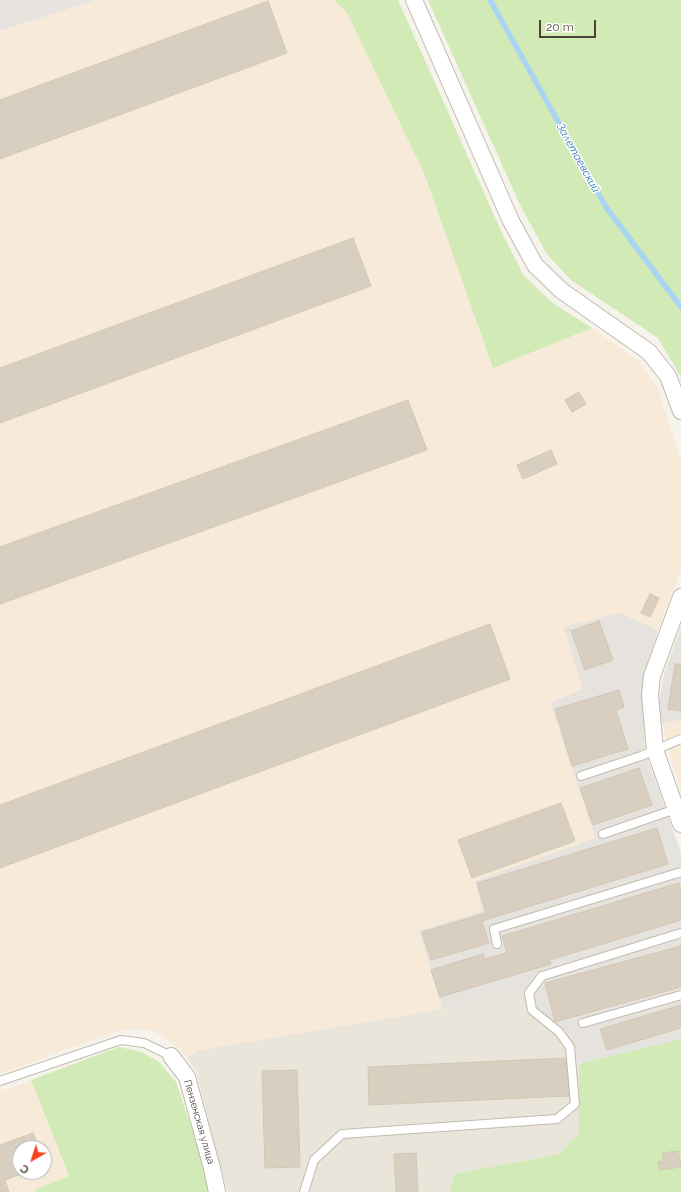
<!DOCTYPE html>
<meta charset="utf-8">
<style>
body{margin:0}
#map{position:relative;width:681px;height:1192px;overflow:hidden;background:#f6f3ec;font-family:Raleway,sans-serif}
canvas{display:block}
.north{position:absolute;left:12px;top:1140px;width:40px;height:40px;box-sizing:border-box;background:#fff;border:1px solid #b7b4b0;border-radius:50%;rotate:219deg;font-size:11px;font-weight:700;line-height:16px;text-align:center;color:#4b4439}
.north::after{content:'';display:block;margin:auto;width:14px;height:18px;background:#fc3f1d;clip-path:polygon(50% 0,100% 100%,50% 72%,0 100%)}
.scale{position:absolute;left:539px;top:20px;width:57px;height:18px;box-sizing:border-box;border:2px solid #4b4439;border-top:0;padding-left:5px;font-size:12px;line-height:14px;white-space:nowrap;color:#4b4439;-webkit-text-stroke:3px #fff;paint-order:stroke}
</style>
<div id="map">
<canvas width="681" height="1192"></canvas>
<div class="north">С</div>
<div class="scale">20 m</div>
</div>
<script>
const ctx = document.querySelector('canvas').getContext('2d');
ctx.lineJoin = 'round';
function fillPath(path, color) { ctx.fillStyle = color; ctx.fill(path, 'evenodd'); }
const poly = rows => new Path2D(rows.map(r => 'M' + r).join(''));
function stroke(path, color, width, dash) { ctx.strokeStyle = color; ctx.lineWidth = width; ctx.lineCap = dash ? 'butt' : 'round'; ctx.setLineDash(dash || []); ctx.stroke(path); }
function write(font, color, halo, rows, align = 'center') {
  ctx.font = font + ' Raleway,sans-serif'; ctx.lineWidth = 3; ctx.setLineDash([]); ctx.textBaseline = 'middle'; ctx.strokeStyle = halo; ctx.fillStyle = color; for (const [text, x, y, turn = 0] of rows) {
    ctx.save(); ctx.translate(x, y); ctx.rotate((+turn || 0) * Math.PI / 180); ctx.textAlign = isNaN(turn) ? turn : align; if (halo) ctx.strokeText(text, 0, 0); ctx.fillText(text, 0, 0); ctx.restore();
  }
}
fillPath(poly([
 [514,990,526,1010,570,1034,579,1064,579,1133,559,1154,455,1174,449,1192,227,1192,196,1071,187,1057,199,1050,442,1009]
]), '#eae5da');
fillPath(poly([
 [95,0,334,0,347,13,424,173,493,368,592,328,638,360,658,388,681,460,681,570,658,630,620,613,583,689,550,703,595,838,475,881,483,911,419,931,442,1009,200,1050,187,1057,167,1039,150,1029,120,1030,0,1074,0,31],
 [681,720,681,790,671,759,662,723],
 [31,1080,69,1177,35,1190,35,1192,0,1192,0,1092],
 [20,1148,44,1148,44,1172,20,1172]
]), '#f7ead8');
fillPath(poly([
 [0,0,95,0,0,31],
 [620,613,658,630,643,677,645,751,681,853,681,1039,579,1064,570,1034,526,1010,514,990,442,1009,419,931,483,911,475,881,595,838,550,703,583,689,564,627],
 [681,626,681,720,662,723,659,704,663,678]
]), '#e6e2dd');
fillPath(poly([
 [334,0,398,0,501,231,524,276,554,304,592,328,493,368,424,173,347,13],
 [428,0,681,0,681,377,658,338,571,280,547,254,521,207],
 [681,1039,681,1192,449,1192,455,1174,559,1154,579,1133,579,1064],
 [119,1047,142,1052,159,1062,176,1082,206,1171,209,1192,35,1192,34,1190,69,1176,31,1080]
]), '#d2eab5');
stroke(poly([
 [490,0,606,207,681,307]
]), '#a9d4f2', 5.5);
const building = poly([
 [268,1,287,53,0,159,0,100,268,1],
 [353,238,371,286,0,423,0,368,353,238],
 [579,392,586,404,572,412,565,400,579,392],
 [408,400,427,450,0,604,0,547,408,400],
 [551,450,557,464,523,479,517,465,551,450],
 [650,594,659,598,650,617,641,613,650,594],
 [599,621,613,660,585,670,571,631,599,621],
 [490,624,510,679,0,868,0,805,490,624],
 [675,664,681,664,681,711,668,709,675,664],
 [619,690,624,707,616,710,628,749,572,766,555,709,619,690],
 [639,768,652,805,593,825,580,788,639,768],
 [561,803,575,841,472,878,458,840,561,803],
 [657,828,668,864,482,921,489,943,431,960,422,932,486,913,477,883,657,828],
 [679,883,681,890,681,920,550,960,551,964,440,997,431,970,483,954,485,959,507,953,502,936,679,883],
 [681,946,681,987,555,1022,545,983,681,946],
 [681,1005,681,1028,607,1050,600,1029,681,1005],
 [567,1058,569,1096,369,1105,368,1067,567,1058],
 [297,1070,300,1167,265,1168,262,1071,297,1070],
 [33,1133,39,1148,20,1148,20,1172,26,1172,5,1180,9,1192,0,1192,0,1145,33,1133],
 [678,1151,681,1167,660,1170,658,1162,664,1161,662,1153,678,1151],
 [416,1153,418,1192,396,1192,394,1154,416,1153]
]);
fillPath(building, '#d8cfc1');
stroke(building, '#d3c7b4', 1);
const lane = poly([
 [581,776,641,756,681,739],
 [603,834,676,809],
 [497,944,494,929,681,872],
 [583,1023,681,995],
 [0,1081,121,1040,144,1043,171,1056],
 [304,1192,314,1160,342,1134,557,1119,575,1104,570,1047,559,1032,532,1010,529,993,542,976,681,933]
]);
const street = poly([
 [414,0,511,221,535,265,562,291,649,352,668,376,681,411],
 [681,597,652,676,650,695,655,750,681,824],
 [171,1056,187,1077,212,1168,217,1192]
]);
stroke(lane, '#c2bbae', 10);
stroke(street, '#c2bbae', 18);
stroke(lane, '#fff', 8);
stroke(street, '#fff', 16);
write('10px', '#4b4439', '#fff', [
 ["Пензенская улица",199,1122,74]
]);
write('italic 11px', '#2e7ab2', '#fff', [
 ["Залетаевский",578,158,61]
]);
</script>
